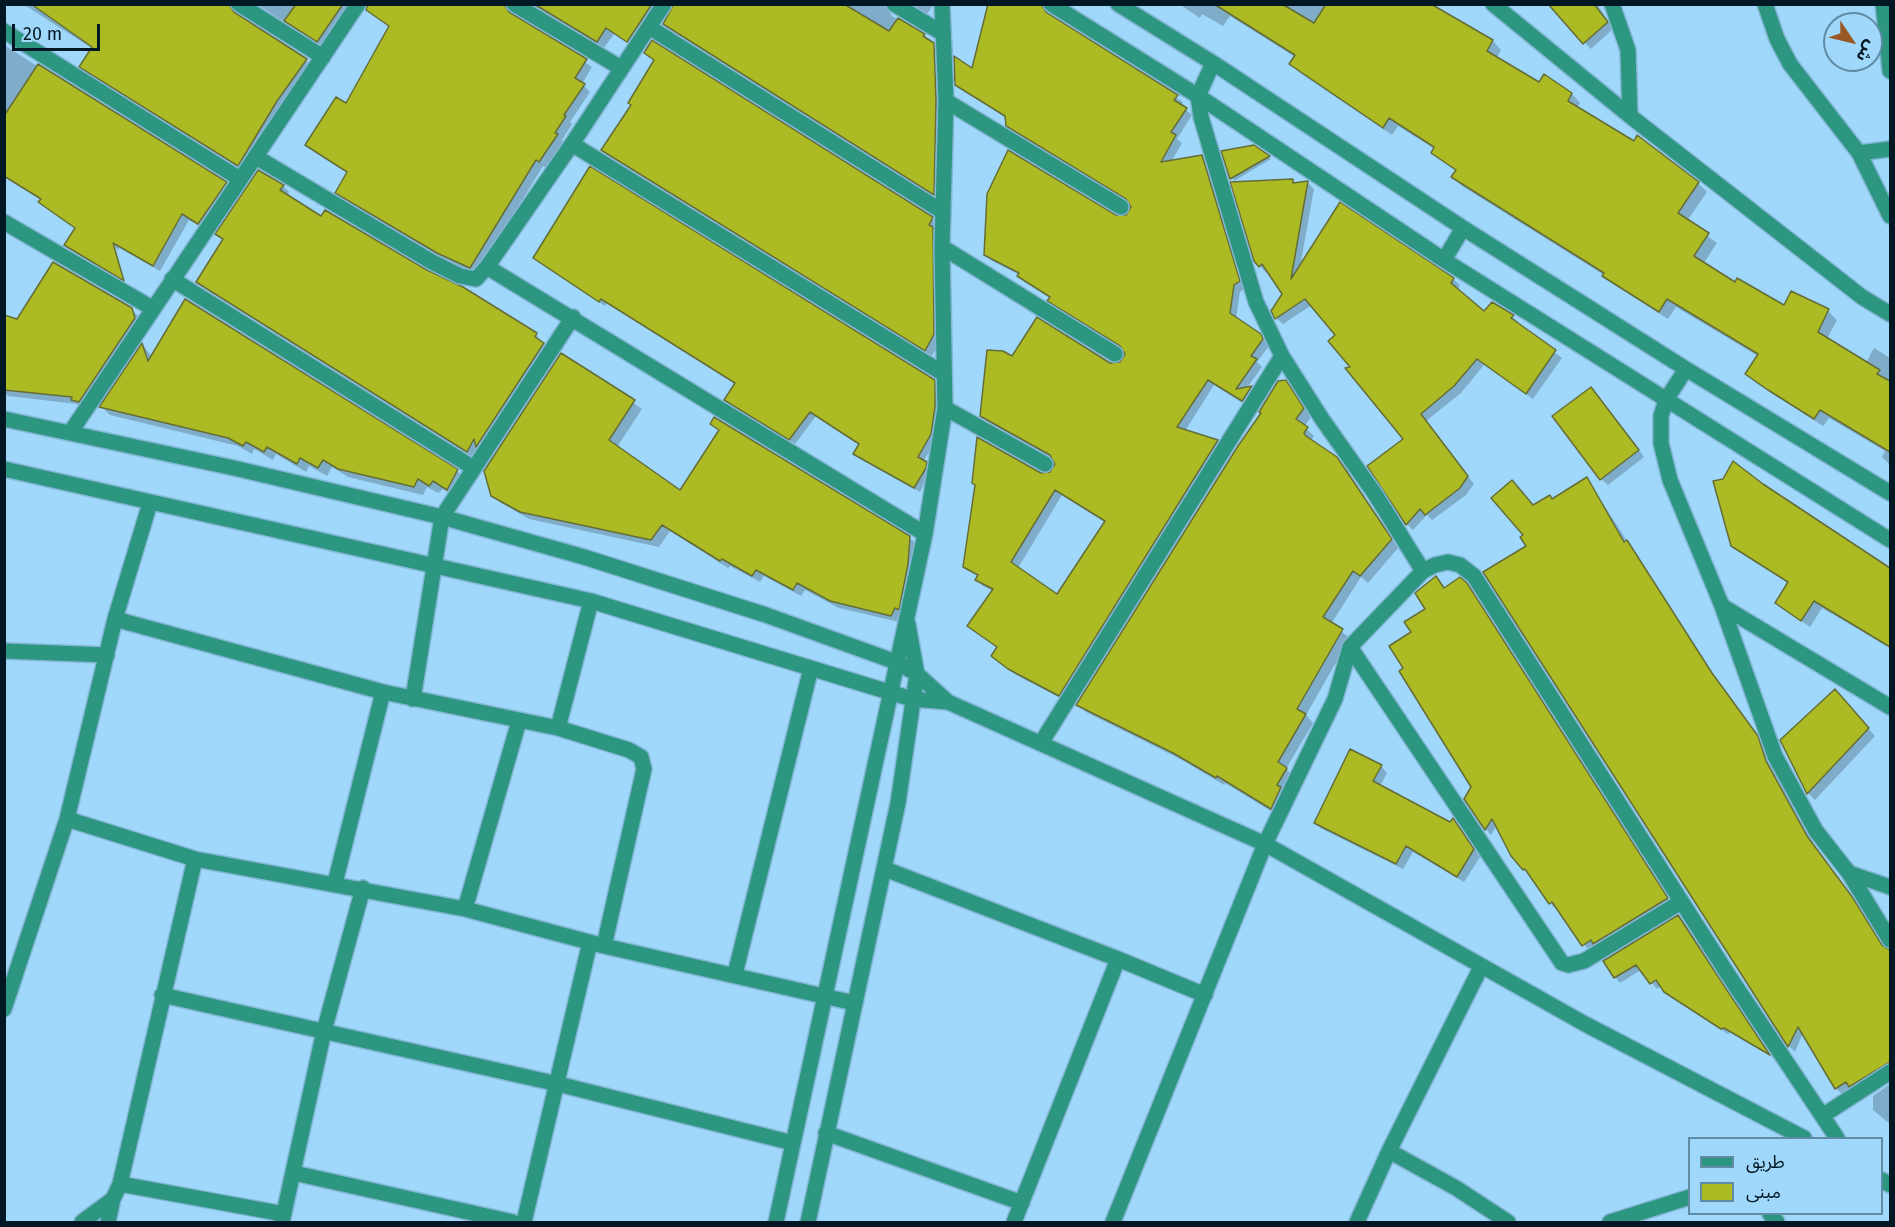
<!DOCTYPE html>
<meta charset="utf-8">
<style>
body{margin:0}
#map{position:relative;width:1895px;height:1227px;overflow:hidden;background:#9fd8fb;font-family:"Fira Sans","Noto Sans Arabic",sans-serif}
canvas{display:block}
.frame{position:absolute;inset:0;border:6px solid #021724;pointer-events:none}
.legend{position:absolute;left:1688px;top:1137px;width:195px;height:78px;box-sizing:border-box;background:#9fd8fb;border:2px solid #608ba5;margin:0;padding:8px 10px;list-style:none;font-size:18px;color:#021724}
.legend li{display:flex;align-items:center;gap:12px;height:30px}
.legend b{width:30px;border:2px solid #608ba5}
.north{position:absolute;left:1823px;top:12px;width:60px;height:60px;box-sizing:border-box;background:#9fd8fb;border:2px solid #608ba5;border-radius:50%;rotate:125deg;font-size:16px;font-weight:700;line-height:24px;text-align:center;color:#021724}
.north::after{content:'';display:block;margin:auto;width:21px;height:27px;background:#995723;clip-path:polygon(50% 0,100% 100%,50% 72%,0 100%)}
.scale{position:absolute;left:12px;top:24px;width:88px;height:27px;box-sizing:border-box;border:3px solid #021724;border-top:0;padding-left:8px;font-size:18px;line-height:21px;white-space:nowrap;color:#021724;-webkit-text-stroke:4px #9fd8fb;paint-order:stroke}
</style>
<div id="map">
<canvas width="1895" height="1227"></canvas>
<div class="frame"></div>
<ul class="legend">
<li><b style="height:8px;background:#2c9680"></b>طريق</li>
<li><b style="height:16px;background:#acbb23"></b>مبنى</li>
</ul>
<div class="north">ش</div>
<div class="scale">20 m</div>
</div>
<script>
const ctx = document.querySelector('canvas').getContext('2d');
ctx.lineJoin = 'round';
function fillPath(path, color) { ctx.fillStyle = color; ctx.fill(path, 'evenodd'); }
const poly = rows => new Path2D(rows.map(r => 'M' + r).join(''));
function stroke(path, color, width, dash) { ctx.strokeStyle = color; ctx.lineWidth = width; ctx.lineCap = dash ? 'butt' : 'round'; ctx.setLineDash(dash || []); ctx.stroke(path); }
fillPath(poly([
 [23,4,238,4,235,12,238,17,313,66,245,171,88,73,81,67,93,49],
 [256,4,352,4,324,47],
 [408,4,513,4,510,11,513,16,592,67,582,84,590,92,570,122,572,124,562,140,564,142,546,168,543,166,477,274,445,260,343,199,337,192,348,173,307,145,346,105,375,56,373,54,381,39],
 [529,4,663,4,635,47,614,34,604,48],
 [675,4,894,4,890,12,892,16,924,35,940,52,940,200,671,30,664,24],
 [910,4,934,4,927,14],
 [993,4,1043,4,1051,17,1183,102,1181,106,1192,115,1177,139,1182,143,1171,162,1201,156,1208,163,1245,288,1240,292,1236,319,1260,335,1269,346,1257,362,1262,367,1246,389,1251,388,1257,394,1249,407,1214,385,1185,431,1218,441,1224,447,1066,701,1016,675,993,656,998,648,993,591,983,586,977,580,979,577,964,567,1040,474,1051,473,1056,464,1053,459,988,422,981,416,1012,358,1121,364,1126,354,1124,349,1055,307,1049,300,1051,298,1025,282,1020,275,992,261,985,254,1116,217,1127,217,1132,207,1130,202,1014,132,1007,125,1006,118,957,84,973,71],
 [1062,495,1106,523,1057,596,1018,568],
 [1179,4,1429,4,1493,41,1501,50,1496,59,1539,84,1544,77,1572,94,1580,103,1577,108,1698,183,1707,192,1687,221,1717,243,1703,264,1735,284,1785,308,1828,311,1837,320,1827,339,1866,363,1874,348,1890,358,1890,465,1882,457,1885,451,1829,418,1823,426,1756,383,1747,374,1758,356,1676,307,1668,319,1613,284,1604,275,1462,186,1453,177,1457,172,1432,153,1435,149,1398,126,1392,135,1300,73,1291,64,1295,57,1230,16,1223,26,1202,14,1200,18],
 [1548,4,1597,4,1613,29,1591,49],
 [4,45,232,190,206,230,189,220,160,271,119,247,119,250,4,175],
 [646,52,932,218,939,225,940,341,932,356,603,150,632,105,655,61],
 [1254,147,1271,159,1234,181,1223,152],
 [1292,181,1296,185,1308,183,1314,189,1300,267,1453,279,1460,285,1457,290,1484,313,1492,303,1513,317,1519,323,1518,325,1562,358,1533,399,1484,365,1461,393,1426,421,1474,484,1466,495,1432,520,1427,515,1413,530,1407,524,1405,439,1353,368,1337,335,1312,305,1283,324,1276,318,1283,294,1269,271,1266,273,1260,266],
 [283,186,289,192,287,196,322,218,536,335,550,351,483,452,479,447,473,457,198,282,224,241,217,234],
 [540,263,934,381,939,386,936,440,923,462,931,468,920,492,860,459,855,454,860,445,816,416,795,444,726,400,736,384,607,303,605,306],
 [131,309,139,317,80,407,77,404,8,396,4,393,4,317,18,321],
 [143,345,152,357,457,471,465,479,456,498,443,489,438,493,427,487,423,495,348,477,332,467,327,476,309,466,306,472,276,454,273,460,254,449,252,454,238,446,110,415,101,406],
 [562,355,642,409,617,447,681,492,720,432,712,424,909,537,917,545,899,622,839,608,805,590,801,596,764,576,760,582,730,566,728,568,670,531,659,547,529,519,501,503,493,495],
 [1285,381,1311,417,1304,427,1314,436,1311,441,1344,466,1398,548,1368,583,1361,577,1331,624,1350,638,1306,715,1313,723,1286,769,1294,777,1279,816,1225,783,1224,785,1182,760,1086,712,1078,704],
 [1597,395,1644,457,1608,485,1601,479],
 [1587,479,1717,680,1763,744,1772,768,1813,843,1886,950,1890,950,1890,1070,1856,1092,1851,1087,1842,1094,1836,1088,1803,1033,1795,1052,1789,1046,1485,573,1528,547,1525,536,1534,507,1553,500],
 [1762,485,1890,570,1890,648,1822,608,1810,627,1776,603,1789,584,1734,545],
 [1436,578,1445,589,1466,584,1472,590,1672,905,1589,951,1558,907,1556,909,1550,903,1524,869,1497,825,1491,835,1486,829,1466,799,1473,787,1405,669,1413,632,1427,609],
 [1841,698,1875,736,1815,800,1808,793,1782,740],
 [1381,766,1387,773,1380,786,1451,824,1453,820,1459,826,1480,857,1464,882,1413,852,1403,869,1322,829,1316,823],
 [1678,917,1684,922,1772,1057,1730,1032,1728,1034,1672,997,1662,985,1657,989,1641,970,1620,983,1615,977],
 [1890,1084,1890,1124,1873,1110,1873,1096]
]), '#0003');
const building = poly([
 [31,4,229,4,234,12,307,59,277,101,238,166,79,67,92,47,31,4],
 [296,4,343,4,317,42,284,21,296,4],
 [368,4,504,4,509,12,587,59,575,78,585,84,564,115,566,116,555,133,558,134,539,162,536,160,470,268,437,253,335,193,347,172,305,145,336,97,346,103,389,26,366,10,368,4],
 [534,4,652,4,627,42,606,28,597,42,534,4],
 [674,4,844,4,889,31,898,18,925,34,923,36,934,43,936,101,934,195,663,24,674,4],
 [988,4,1041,4,1046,12,1178,95,1174,100,1187,108,1171,132,1176,135,1161,162,1202,155,1240,281,1234,285,1230,313,1261,334,1263,339,1251,356,1257,359,1236,389,1252,386,1242,401,1208,380,1177,427,1218,440,1059,696,1008,669,991,656,997,647,967,626,993,589,975,580,978,575,963,567,975,485,972,483,977,437,1041,473,1050,472,1055,464,1050,455,980,416,987,350,1003,351,1012,356,1037,317,1110,363,1120,362,1125,354,1120,346,1047,301,1050,297,1017,276,1019,273,984,255,987,194,1008,150,1116,215,1126,215,1131,207,1126,199,1006,126,1005,116,955,85,954,56,972,68,988,4],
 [1055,490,1105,521,1057,594,1011,562,1055,490],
 [1214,4,1282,4,1314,23,1326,4,1431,4,1493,40,1487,51,1539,82,1544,74,1572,93,1568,101,1634,141,1637,135,1699,182,1678,213,1709,233,1694,256,1735,282,1737,278,1784,305,1791,291,1829,309,1818,332,1880,370,1877,374,1890,381,1890,452,1820,410,1814,419,1768,390,1745,374,1758,354,1667,299,1659,312,1602,276,1604,273,1451,177,1456,170,1431,153,1434,147,1389,118,1383,128,1289,64,1295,55,1214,4],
 [1548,4,1594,4,1608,22,1583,44,1548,4],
 [652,40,933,217,929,225,933,227,934,334,925,351,601,150,631,105,628,103,654,60,644,53,652,40],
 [38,64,227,182,198,224,182,214,153,266,113,243,124,281,64,245,75,228,38,202,41,199,4,176,4,116,38,64],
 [1254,145,1270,156,1230,179,1221,151,1254,145],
 [590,166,935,380,935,407,931,434,918,457,927,462,926,468,914,488,853,454,859,444,810,412,789,440,724,400,735,383,601,299,599,302,533,258,590,166],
 [258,170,284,185,280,190,321,216,325,210,427,270,463,287,537,333,535,337,544,343,476,447,474,439,467,452,196,282,223,239,215,234,258,170],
 [1293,179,1293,183,1308,181,1291,279,1340,202,1454,278,1451,283,1484,311,1492,302,1514,315,1511,318,1556,350,1526,394,1477,359,1454,386,1421,414,1468,476,1460,488,1425,515,1420,509,1406,525,1367,466,1403,439,1345,368,1350,367,1328,341,1335,335,1305,299,1275,319,1271,311,1282,294,1262,264,1259,267,1254,261,1230,182,1293,179],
 [53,262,132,308,135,318,79,402,71,400,72,397,4,390,4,315,17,319,53,262],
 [185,299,458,469,447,490,433,481,429,486,418,479,414,487,338,469,323,460,318,468,300,458,297,464,267,447,264,452,246,442,243,446,228,438,99,407,142,343,148,361,185,299],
 [561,353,635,400,609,440,680,490,719,430,710,424,714,417,910,536,908,564,899,610,895,608,891,616,830,601,797,583,793,590,756,570,752,576,722,559,720,561,662,525,651,540,520,512,491,496,484,471,561,353],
 [1286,380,1304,408,1296,419,1308,427,1304,433,1306,436,1337,457,1392,539,1360,576,1353,571,1323,617,1343,629,1297,709,1306,714,1278,762,1287,768,1277,785,1281,787,1271,809,1217,776,1216,778,1173,753,1076,705,1238,446,1261,413,1259,412,1278,381,1286,380],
 [1591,387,1639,450,1600,480,1552,416,1591,387],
 [1733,461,1763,484,1890,568,1890,647,1814,601,1801,621,1775,603,1788,582,1731,546,1713,481,1723,479,1733,461],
 [1587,477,1624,542,1627,540,1712,673,1758,736,1766,761,1807,836,1853,898,1882,945,1890,950,1890,1062,1849,1087,1846,1082,1835,1089,1798,1027,1788,1047,1483,572,1526,546,1520,537,1523,535,1491,498,1512,480,1533,505,1550,495,1552,499,1587,477],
 [1436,576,1444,588,1460,577,1467,583,1668,898,1593,944,1591,940,1582,946,1552,902,1549,904,1525,869,1523,870,1511,856,1492,819,1485,830,1464,799,1471,787,1399,671,1403,668,1389,646,1411,632,1404,622,1425,609,1415,593,1436,576],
 [1835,689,1869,728,1807,794,1780,740,1835,689],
 [1350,749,1382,765,1373,781,1450,822,1453,818,1474,849,1457,877,1406,846,1396,864,1314,823,1350,749],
 [1678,915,1721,981,1770,1055,1724,1028,1721,1029,1664,992,1656,980,1650,984,1636,965,1614,978,1603,961,1678,915]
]);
fillPath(building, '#acbb23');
stroke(building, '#656d37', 1.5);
const minor = poly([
 [239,4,323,57],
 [514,4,621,68],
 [894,4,942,33],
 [1051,4,1198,96,1444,260,1890,540],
 [1118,4,1213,63,1463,228,1686,369,1890,493],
 [1493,4,1630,116,1862,297,1890,314],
 [1612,4,1628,50,1630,116],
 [1765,4,1777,39,1790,64,1859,153,1890,216],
 [1883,4,1890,71],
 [649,27,943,212],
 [4,31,240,179],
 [946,101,1121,207],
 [572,144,944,374],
 [1859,153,1890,149],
 [256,157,432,262,460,276,476,279,487,267,572,144,664,4],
 [4,222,152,308],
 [942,247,1115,354],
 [1444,260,1463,228],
 [487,267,925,534],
 [172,279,472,467],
 [1686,369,1666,400,1661,416,1661,443,1670,480,1722,606,1775,756,1816,831,1849,873,1890,940],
 [945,408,1045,464],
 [4,419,234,468,442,517,584,557,766,615,896,662,917,674,948,702],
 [70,433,358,4],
 [4,469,591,601,889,692,912,699,948,702,1265,844,1585,1024,1804,1138],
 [1423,571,1435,565,1448,562,1460,565,1474,576,1729,976,1837,1138],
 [1722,606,1890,707],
 [115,619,383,692,558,728,629,750,641,757,644,769,604,946],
 [1350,647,1562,963,1568,965,1584,961,1681,902],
 [4,651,107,655],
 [413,699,442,517,573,317],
 [558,728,591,601],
 [1041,743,1282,356],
 [67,819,195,859,465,909,604,946,854,1003],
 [885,869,1118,959,1205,995],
 [1849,873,1890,887],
 [335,883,383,692],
 [465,909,519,721],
 [735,974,811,668],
 [162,995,558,1084,793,1143],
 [4,1009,67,819,115,619,150,503],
 [1822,1116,1890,1072],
 [826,1133,1022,1203],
 [1389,1151,1456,1188,1508,1222],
 [294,1173,513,1222],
 [1882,1180,1890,1185],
 [120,1184,284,1214],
 [1770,1214,1777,1222],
 [82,1222,113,1199,120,1184,195,859],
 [108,1222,113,1199],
 [282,1222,324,1031,363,888],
 [524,1222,590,942],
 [776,1222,925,534,945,408,942,247,946,101,942,4],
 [808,1222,898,803,917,674,908,624],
 [1014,1222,1118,959],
 [1113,1222,1265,844,1335,699,1350,647,1423,571,1375,494,1322,419,1282,356,1256,302,1201,117,1198,96,1213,63],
 [1357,1222,1389,1151,1481,967],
 [1610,1222,1690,1197]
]);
stroke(minor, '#83b5d4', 18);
stroke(minor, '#2c9680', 15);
</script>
